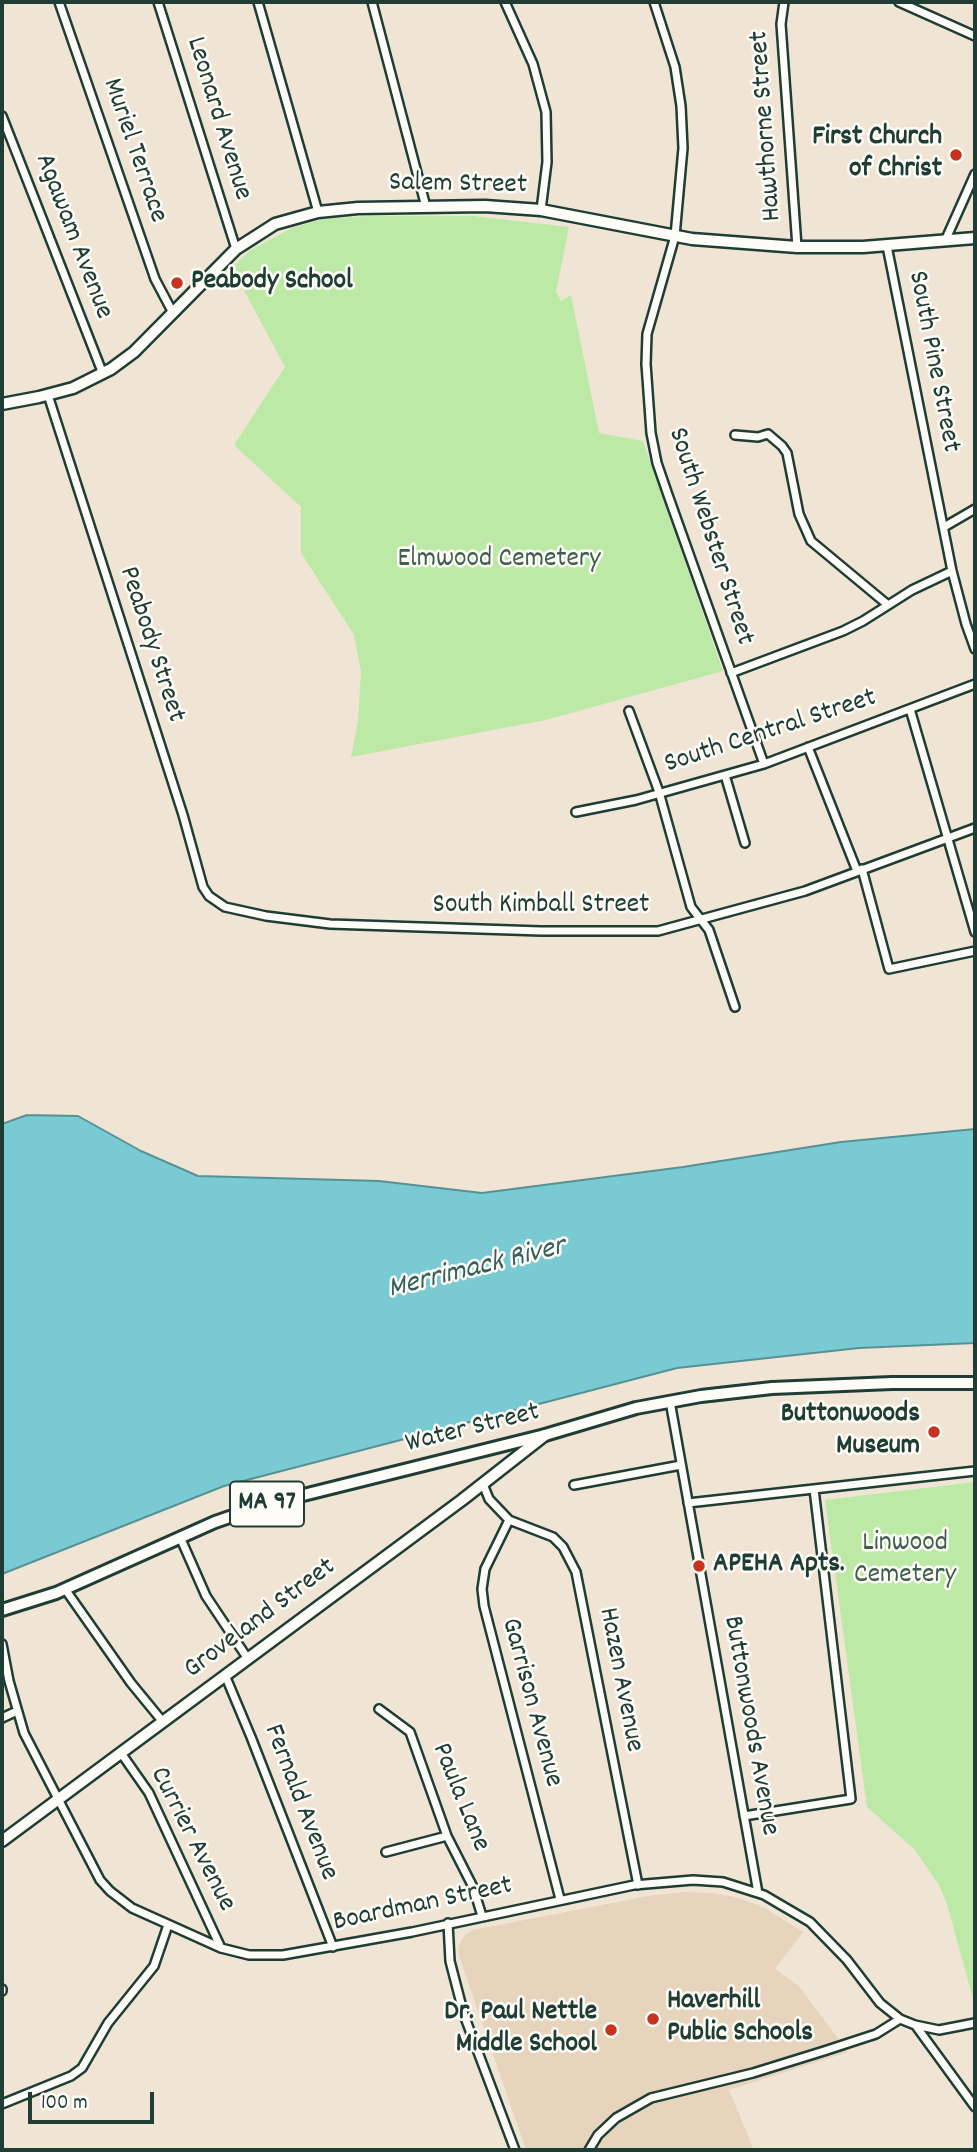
<!DOCTYPE html>
<style>
body{margin:0}
#map{position:relative;width:977px;height:2152px;overflow:hidden;background:#f0e5d4;font-family:Dekko,sans-serif}
canvas{display:block}
.frame{position:absolute;inset:0;border:4px solid #1f3d34;pointer-events:none}
.scale{position:absolute;left:28px;top:2092px;width:126px;height:32px;box-sizing:border-box;border:4px solid #1f3d34;border-top:0;padding-left:9px;font-size:21px;line-height:24px;white-space:nowrap;color:#1f3d34;-webkit-text-stroke:5px #fdfcf7;paint-order:stroke}
</style>
<div id="map">
<canvas width="977" height="2152"></canvas>
<div class="frame"></div>
<div class="scale">100 m</div>
</div>
<script>
const ctx = document.querySelector('canvas').getContext('2d');
ctx.lineJoin = 'round';
function fillPath(path, color) { ctx.fillStyle = color; ctx.fill(path, 'evenodd'); }
const poly = rows => new Path2D(rows.map(r => 'M' + r).join(''));
function stroke(path, color, width, dash) { ctx.strokeStyle = color; ctx.lineWidth = width; ctx.lineCap = dash ? 'butt' : 'round'; ctx.setLineDash(dash || []); ctx.stroke(path); }
function write(font, color, halo, rows, align = 'center') {
  ctx.font = font + ' Dekko,sans-serif'; ctx.lineWidth = 5; ctx.setLineDash([]); ctx.textBaseline = 'middle'; ctx.strokeStyle = halo; ctx.fillStyle = color; for (const [text, x, y, turn = 0] of rows) {
    ctx.save(); ctx.translate(x, y); ctx.rotate((+turn || 0) * Math.PI / 180); ctx.textAlign = isNaN(turn) ? turn : align; if (halo) ctx.strokeText(text, 0, 0); ctx.fillText(text, 0, 0); ctx.restore();
  }
}
fillPath(poly([
 [685,1892,713,1893,739,1898,765,1908,803,1932,775,1969,799,1986,848,2052,729,2090,754,2150,526,2150,459,1956,458,1948,461,1941,466,1934,473,1930,648,1896]
]), '#e7d4bc');
fillPath(poly([
 [369,216,473,216,569,227,556,292,561,301,571,295,599,433,643,441,723,671,546,720,351,757,358,721,361,671,354,635,301,553,301,507,234,445,285,367,232,268,249,251,292,228,323,219],
 [975,1482,975,2006,947,1904,939,1885,915,1850,867,1807,825,1500]
]), '#bce9a6');
const water = poly([
 [27,1115,78,1116,141,1151,198,1176,379,1181,482,1193,683,1167,841,1142,975,1129,975,1343,859,1348,677,1368,224,1486,2,1574,2,1124,27,1115]
]);
fillPath(water, '#7acad4');
stroke(water, '#569294', 2);
const street = poly([
 [59,2,155,279,173,313],
 [158,2,236,249],
 [258,2,318,212],
 [372,2,426,207],
 [505,2,533,64,546,112,547,162,541,210],
 [654,2,675,67,681,106,683,148,675,236,647,334,646,364,651,433,657,463,668,495,764,764],
 [784,2,781,24,797,247],
 [899,2,975,36],
 [2,116,103,374],
 [945,241,975,174],
 [887,246,952,571,966,624,975,649],
 [48,395,183,815,203,887,209,896,225,907,266,916,330,924,541,931,658,931,805,891,975,828],
 [735,435,758,437,768,434,782,446,787,453,799,514,811,541,888,605],
 [944,527,975,509],
 [731,673,843,631,863,621,912,590,952,571],
 [910,709,975,932],
 [629,711,659,792,691,907,709,930,735,1007],
 [808,747,857,871],
 [725,775,745,843],
 [576,812,636,800,764,764,975,684],
 [862,869,889,969,975,951],
 [670,1401,758,1893],
 [483,1484,489,1499,509,1520,553,1537,563,1547,576,1572,638,1885],
 [574,1485,681,1465],
 [688,1503,975,1471],
 [509,1520,485,1569,482,1589,484,1606,560,1899],
 [180,1537,206,1596,248,1659],
 [65,1589,131,1683,163,1722],
 [2,1644,9,1681,24,1733,100,1880,110,1891,132,1908,221,1948,249,1955,283,1955,412,1932,634,1885,693,1880,723,1882,764,1895,810,1922,847,1960,880,2003,900,2019,915,2025,939,2030,975,2023],
 [225,1675,251,1737,333,1947],
 [379,1709,410,1732,447,1836,473,1887,482,1916],
 [2,1718,17,1711],
 [121,1753,149,1793,221,1948],
 [744,1816,851,1799,814,1489],
 [386,1852,447,1836],
 [448,1923,450,1961,464,2015,515,2150],
 [2,1989,2,1991],
 [916,2026,975,2107],
 [2,2104,71,2076,82,2068,108,2023,154,1966,168,1925],
 [589,2150,598,2135,616,2118,651,2098,753,2073,824,2051,876,2034,900,2019]
]);
const secondary = poly([
 [2,404,39,397,73,388,111,369,134,352,236,249,275,224,318,212,358,208,485,206,541,210,692,239,797,247,863,247,975,238],
 [2,1841,462,1500,545,1435]
]);
const primary = poly([
 [2,1610,56,1593,215,1522,267,1504,545,1435,636,1408,701,1396,772,1388,892,1383,975,1383]
]);
stroke(street, '#1f3d34', 12);
stroke(secondary, '#1f3d34', 15);
stroke(primary, '#1f3d34', 16);
stroke(street, '#fdfcf7', 7);
stroke(secondary, '#fdfcf7', 10);
stroke(primary, '#fdfcf7', 10);
for (const [x, y, r, color] of [
 [956,155,7,"#c8321e"],
 [177,283,7,"#c8321e"],
 [934,1432,7,"#c8321e"],
 [699,1566,7,"#c8321e"],
 [653,2019,7,"#c8321e"],
 [611,2030,7,"#c8321e"]
]) { const dot = new Path2D(); dot.arc(x, y, r, 0, 2 * Math.PI); ctx.fillStyle = color; ctx.fill(dot); stroke(dot, '#fdfcf7', 2.5); }
for (const [x, y, w] of [
 [267,1504,74]
]) { const box = new Path2D(); box.roundRect(x - w / 2, y - 22.5, w, 45, 5); ctx.fillStyle = '#fdfcf7'; ctx.fill(box); stroke(box, '#1f3d34', 2); }
write('bold 26px', '#1f3d34', null, [
 ["MA 97",267,1504]
]);
write('28px', '#1f3d34', '#fdfcf7', [
 ["Leonard Avenue",217,119,73],
 ["Hawthorne Street",768,126,-94],
 ["Muriel Terrace",133,151,71],
 ["Salem Street",458,186,1],
 ["Agawam Avenue",72,237,69],
 ["South Pine Street",932,362,79],
 ["South Webster Street",709,537,72],
 ["Peabody Street",150,645,72],
 ["South Central Street",771,733,-18],
 ["South Kimball Street",541,907],
 ["Water Street",473,1430,-14],
 ["Groveland Street",261,1620,-37],
 ["Hazen Avenue",619,1680,79],
 ["Garrison Avenue",530,1703,75],
 ["Buttonwoods Avenue",749,1726,80],
 ["Paula Lane",459,1798,68],
 ["Fernald Avenue",299,1803,69],
 ["Currier Avenue",191,1840,63],
 ["Boardman Street",423,1906,-12]
]);
write('bold 28px', '#1f3d34', '#fdfcf7', [
 ["First Church",942,139],
 ["of Christ",942,171],
 ["Peabody School",191,283,"left"],
 ["Buttonwoods",920,1416],
 ["Museum",920,1448],
 ["APEHA Apts.",713,1566,"left"],
 ["Haverhill",667,2003,"left"],
 ["Public Schools",667,2035,"left"],
 ["Dr. Paul Nettle",597,2014],
 ["Middle School",597,2046]
], 'right');
write('28px', '#3e5f4b', '#fdfcf7', [
 ["Elmwood Cemetery",499,561],
 ["Linwood",905,1545],
 ["Cemetery",905,1577]
]);
write('italic 30px', '#36605c', '#fdfcf7', [
 ["Merrimack River",477,1270,-14]
]);
</script>
